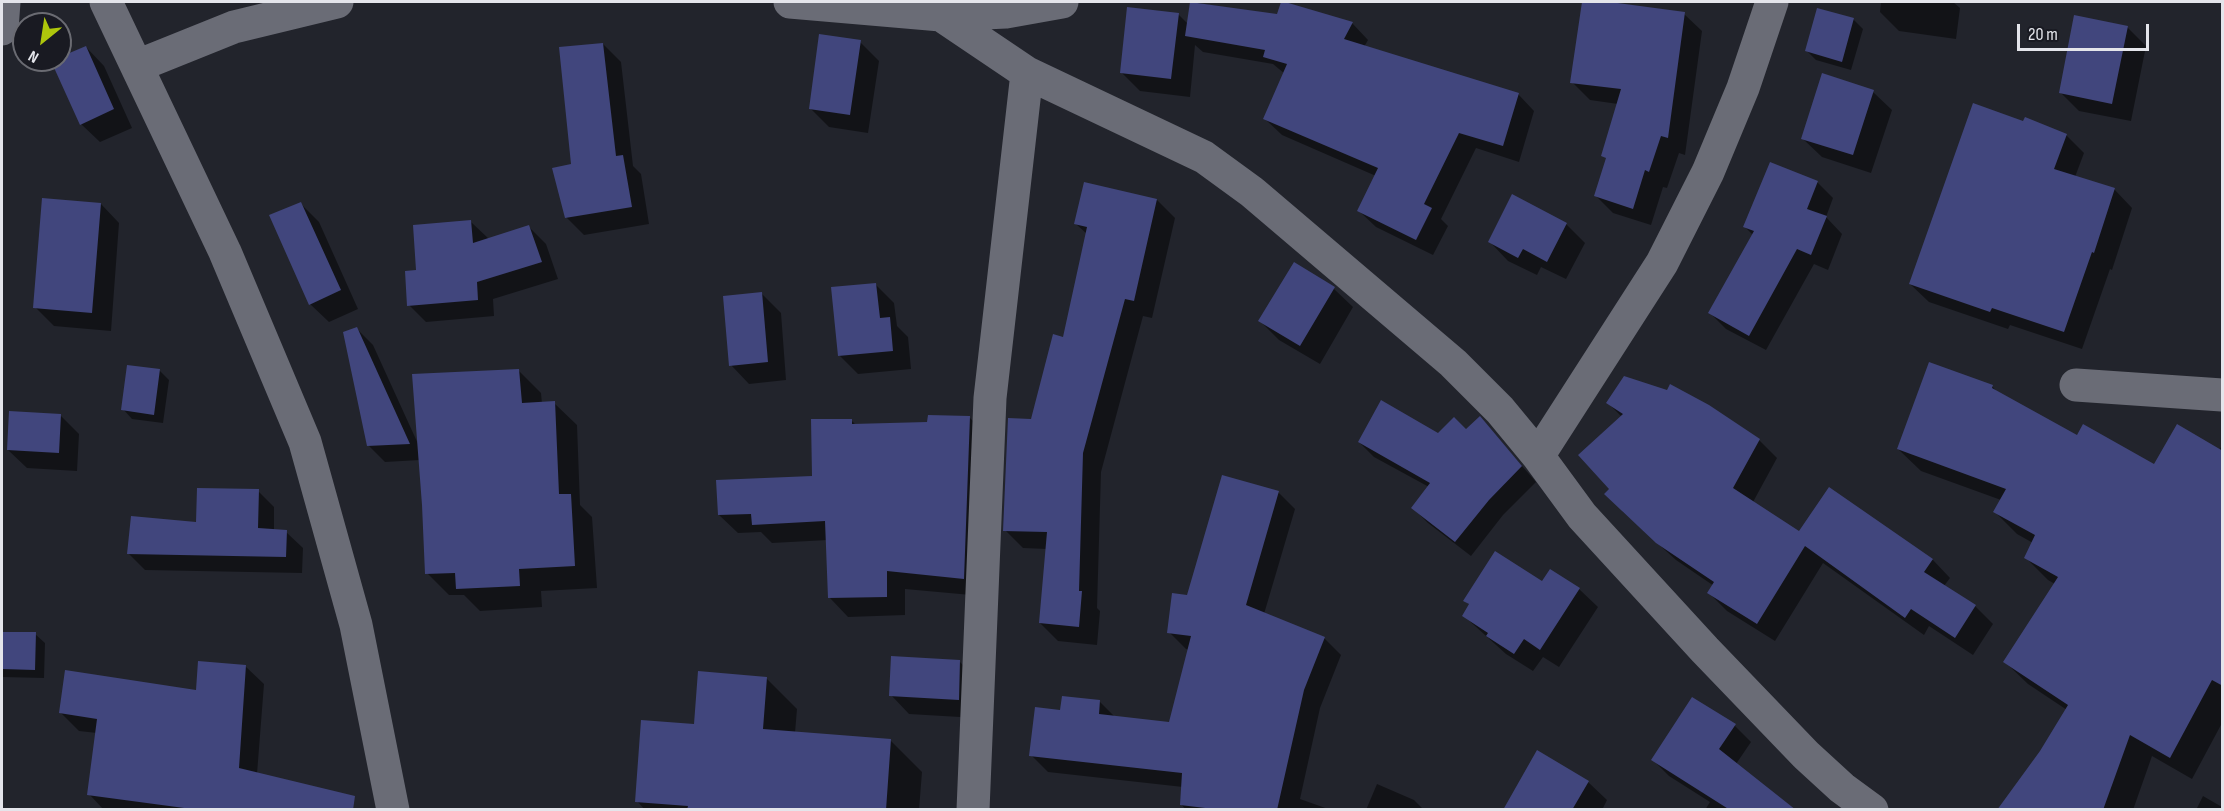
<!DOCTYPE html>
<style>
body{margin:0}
#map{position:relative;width:2224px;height:811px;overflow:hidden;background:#22242c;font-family:"Sofia Sans Condensed",sans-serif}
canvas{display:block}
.frame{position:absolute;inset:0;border:3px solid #e4e5eb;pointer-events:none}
.north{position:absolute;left:12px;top:12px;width:60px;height:60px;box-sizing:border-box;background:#191a22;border:2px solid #6a6b72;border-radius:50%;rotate:210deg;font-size:16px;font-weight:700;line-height:24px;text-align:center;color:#e4e5eb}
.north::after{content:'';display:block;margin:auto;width:21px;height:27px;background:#aec60c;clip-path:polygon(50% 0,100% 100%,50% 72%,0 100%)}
.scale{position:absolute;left:2017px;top:24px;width:132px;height:27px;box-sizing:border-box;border:3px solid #e4e5eb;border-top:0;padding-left:8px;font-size:18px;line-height:21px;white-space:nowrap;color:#e4e5eb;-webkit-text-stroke:4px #191a22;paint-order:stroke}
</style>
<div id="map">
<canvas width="2224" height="811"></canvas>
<div class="frame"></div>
<div class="north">N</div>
<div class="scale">20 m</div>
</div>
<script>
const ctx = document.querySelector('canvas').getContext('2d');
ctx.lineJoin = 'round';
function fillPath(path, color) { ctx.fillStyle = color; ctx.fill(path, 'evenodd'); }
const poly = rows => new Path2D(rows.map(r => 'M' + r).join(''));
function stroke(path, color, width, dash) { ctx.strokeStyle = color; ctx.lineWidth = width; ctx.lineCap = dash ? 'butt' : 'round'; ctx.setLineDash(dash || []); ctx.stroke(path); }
fillPath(poly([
 [1191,2,1278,16,1352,23,1368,40,1364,47,1518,94,1534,111,1519,162,1476,148,1441,219,1448,226,1433,255,1376,227,1359,211,1376,176,1282,135,1265,119,1285,74,1273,64,1203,52,1195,45,1190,97,1140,91,1121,72,1178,14,1188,24],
 [1583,2,1599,2,1684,14,1702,31,1685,155,1679,153,1667,188,1663,187,1651,225,1613,213,1595,195,1607,159,1603,155,1618,104,1590,100,1572,82],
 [1881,2,1953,2,1960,8,1956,39,1899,31,1880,12],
 [1853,19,1863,29,1851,70,1816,60,1807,51],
 [2127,27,2146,46,2131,121,2079,111,2060,92],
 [860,42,879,61,868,133,829,127,810,108],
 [603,44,621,62,633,166,641,174,649,224,584,235,566,217,572,166],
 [86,47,104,66,132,128,100,142,81,124,53,62],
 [1873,92,1892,110,1871,173,1822,157,1803,139],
 [2024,123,2066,135,2084,153,2075,177,2114,189,2132,208,2112,270,2110,269,2082,349,2010,325,2008,329,1929,302,1910,284],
 [1817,182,1833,198,1826,217,1842,234,1828,270,1814,264,1766,350,1726,329,1710,313,1753,235,1744,226],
 [1157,200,1175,218,1152,318,1143,316,1101,472,1097,608,1100,611,1097,645,1058,641,1040,623,1047,549,1023,548,1005,530,1032,421,1064,338,1087,234,1076,224],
 [300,203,319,222,358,309,329,322,310,304],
 [101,204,119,223,111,331,54,326,35,307],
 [471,222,489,239,529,227,546,244,558,279,493,299,494,316,426,322,409,305,418,271],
 [1566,224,1585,243,1566,279,1541,267,1537,275,1508,261,1490,242],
 [1294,264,1334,289,1353,307,1320,364,1279,340,1260,321],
 [876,285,894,303,897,326,908,337,911,369,858,374,839,355],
 [762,294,781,313,786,380,749,384,731,365],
 [357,329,373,345,419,446,519,371,541,393,542,404,554,403,577,425,580,505,592,517,597,588,541,591,542,607,480,611,464,595,449,595,427,573,420,460,385,462,368,445],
 [159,370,169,380,163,423,132,419,123,409],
 [1992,386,1998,393,2078,437,2155,466,2219,451,2222,445,2222,723,2192,779,2152,756,2133,810,2009,810,2067,710,2028,684,2005,662,2055,584,2048,580,2025,557,2033,543,2017,534,1995,512,2001,500,1921,471,1898,449],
 [1608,403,1759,440,1777,458,1753,502,1800,533,1829,489,1933,560,1950,578,1944,586,1975,606,1993,624,1973,655,1929,626,1924,635,1823,563,1775,641,1727,611,1709,593,1714,586,1676,560,1623,512,1611,489,1622,417],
 [61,416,79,434,77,471,27,468,8,450],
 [970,418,989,437,982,596,905,589,905,615,848,617,830,598,828,540,772,543,761,532,738,533,719,515,813,477,851,420,856,425,929,424],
 [1480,418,1536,482,1503,515,1471,556,1428,523,1413,508,1429,487,1374,457,1359,442,1466,431],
 [258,491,274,507,274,530,286,532,303,548,302,573,145,570,129,554,198,524],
 [1278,492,1295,509,1264,614,1324,638,1341,655,1320,708,1300,799,1331,810,1186,810,1181,804,1183,787,1048,772,1031,755,1062,711,1100,702,1116,718,1170,723,1189,650,1186,649,1169,632,1188,596],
 [1543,583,1579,589,1598,607,1559,667,1543,657,1533,671,1506,654,1464,616,1470,605,1465,601],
 [2,633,35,634,45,643,44,678,2,677],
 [960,662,978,681,977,718,909,714,891,695],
 [245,666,264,684,257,774,335,810,104,810,89,794,97,733,79,731,60,712,197,692],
 [766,678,797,709,795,733,891,741,922,772,919,810,645,810,637,801,695,725],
 [1692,699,1735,726,1751,742,1736,764,1789,810,1705,810,1710,802,1669,776,1653,760],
 [1588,782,1607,800,1602,810,1536,810],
 [1377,784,1414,800,1424,810,1366,810],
 [2203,796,2222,807,2222,810,2196,810]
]), '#0007');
fillPath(poly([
 [1190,2,1277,14,1281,2,1285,2,1353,22,1344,39,1519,93,1503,146,1459,133,1424,204,1432,208,1416,240,1357,211,1378,168,1263,119,1287,64,1263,57,1265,50,1185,36],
 [1582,2,1610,2,1685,12,1668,138,1661,136,1649,172,1645,170,1633,209,1594,196,1606,158,1601,156,1621,89,1570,83],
 [1127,7,1179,13,1171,79,1120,73],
 [1817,8,1854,18,1842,62,1805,51],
 [2074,15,2128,26,2112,104,2059,93],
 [819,34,861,40,850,115,809,109],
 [603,43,616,156,623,155,632,207,565,218,552,168,571,164,559,47],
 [86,46,114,109,80,125,51,61,60,60,60,57],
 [1822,73,1874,90,1853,155,1801,139],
 [1973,103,2023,121,2025,117,2067,134,2054,169,2115,188,2094,253,2092,252,2064,332,1992,308,1990,312,1909,284],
 [1770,162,1818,181,1807,209,1827,216,1811,255,1797,249,1749,336,1708,313,1754,231,1743,227],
 [1084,182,1157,199,1134,301,1125,299,1083,453,1079,591,1082,591,1079,627,1039,623,1047,532,1003,531,1008,418,1031,419,1053,334,1063,337,1087,227,1074,224],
 [1512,194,1567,223,1547,262,1523,249,1518,258,1488,242],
 [42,198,101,203,92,313,33,308],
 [301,202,341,290,309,305,269,215],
 [471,220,473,243,529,225,542,262,477,282,478,300,407,306,405,271,416,270,413,225],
 [1294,262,1335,287,1300,346,1258,321],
 [876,283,880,318,890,317,893,351,838,356,831,287],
 [762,292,768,362,729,366,723,296],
 [357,327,410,444,367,446,343,332],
 [1929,362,1993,385,1992,388,2077,435,2083,424,2154,464,2177,424,2223,451,2223,686,2212,680,2170,758,2130,735,2103,810,1997,810,2040,751,2068,705,2003,662,2058,577,2024,558,2035,535,1993,512,2006,489,1897,449],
 [127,365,160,369,154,415,121,410],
 [519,369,522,403,555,401,559,494,571,494,575,566,519,569,520,586,456,589,455,573,425,574,422,505,412,374],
 [1624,376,1667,390,1670,384,1709,405,1760,439,1733,488,1799,531,1829,487,1933,559,1924,572,1976,605,1955,638,1911,609,1905,618,1805,546,1757,624,1707,593,1714,582,1656,543,1604,494,1609,489,1578,455,1623,414,1606,403],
 [1381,400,1438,433,1454,417,1466,429,1480,416,1522,466,1489,500,1455,542,1411,508,1430,483,1358,442],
 [9,411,61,414,59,453,7,450],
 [928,415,970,416,964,579,887,571,887,597,828,598,825,521,752,525,751,514,718,515,716,480,812,476,811,419,852,419,852,424,927,422],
 [1222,475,1279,491,1246,605,1325,637,1304,690,1277,810,1222,810,1180,805,1182,773,1029,756,1035,707,1060,710,1062,696,1100,700,1099,714,1169,722,1191,636,1167,633,1172,593,1187,595],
 [197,488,259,489,258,528,287,530,286,557,127,554,131,516,196,522],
 [1495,551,1542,581,1550,569,1580,588,1540,650,1524,639,1514,654,1486,636,1488,633,1462,616,1469,604,1463,601],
 [2,632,36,632,35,670,2,669],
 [891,656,960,660,959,700,889,696],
 [198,661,246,665,239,768,355,796,353,810,199,810,87,795,97,719,59,713,65,670,196,690],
 [698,671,767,677,763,729,891,739,886,810,687,810,688,806,635,802,641,720,694,724],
 [1692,697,1736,724,1719,749,1796,810,1730,810,1651,760],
 [1537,750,1589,781,1572,810,1503,810]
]), '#41467d');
stroke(poly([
 [106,2,225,252,305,442,356,625,393,810],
 [790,2,941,15,1006,12,1062,2],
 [941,15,1027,73,1204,157,1252,192,1453,363,1500,410,1538,456,1582,516,1705,650,1806,755,1842,788,1872,810],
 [2,29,4,2],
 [137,66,234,27,337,2],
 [2076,385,2222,395],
 [1538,456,1662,263,1708,172,1743,88,1772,2],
 [973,810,990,398,1027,73]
]), '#6a6c76', 33);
</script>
